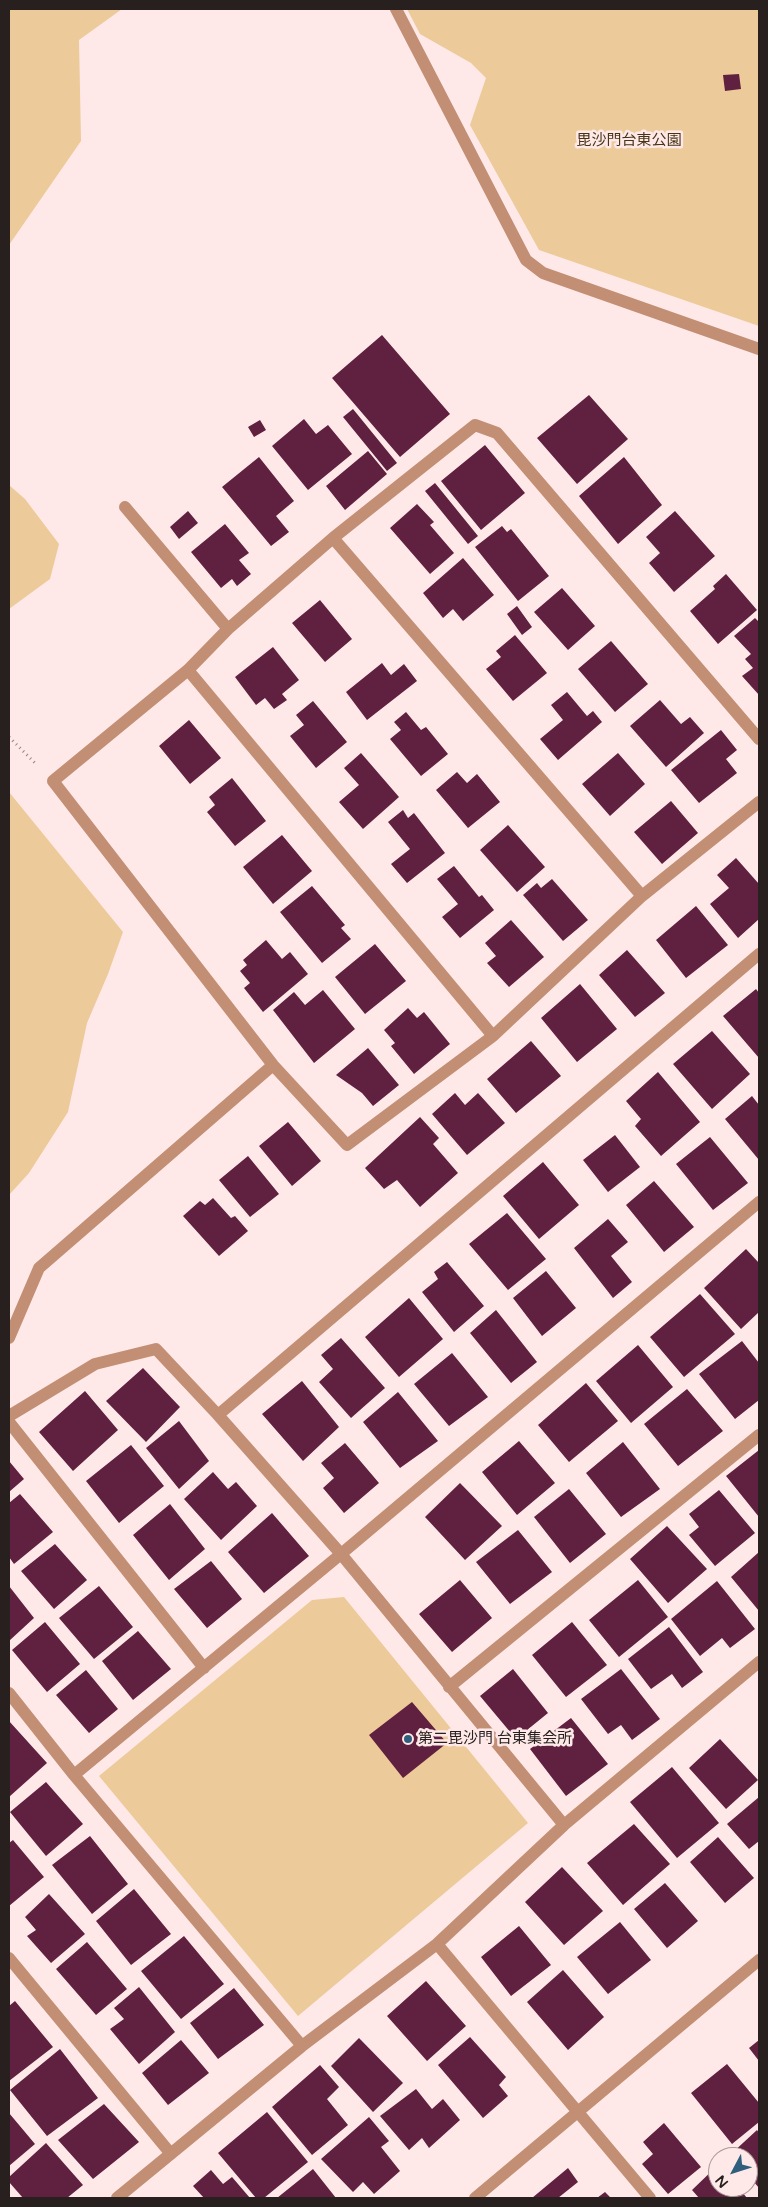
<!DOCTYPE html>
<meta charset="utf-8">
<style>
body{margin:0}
#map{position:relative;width:768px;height:2207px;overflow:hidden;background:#fee9e8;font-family:"Varela Round",sans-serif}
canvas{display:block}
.frame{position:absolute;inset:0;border:10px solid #27201f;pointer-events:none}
.north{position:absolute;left:708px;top:2147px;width:50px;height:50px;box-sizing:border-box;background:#fee9e8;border:1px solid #a89998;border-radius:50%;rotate:230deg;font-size:14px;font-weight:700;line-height:20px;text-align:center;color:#27201f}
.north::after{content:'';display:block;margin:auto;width:18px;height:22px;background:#305f7e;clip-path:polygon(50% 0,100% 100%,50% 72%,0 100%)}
</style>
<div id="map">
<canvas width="768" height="2207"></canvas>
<div class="frame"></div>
<div class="north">N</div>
</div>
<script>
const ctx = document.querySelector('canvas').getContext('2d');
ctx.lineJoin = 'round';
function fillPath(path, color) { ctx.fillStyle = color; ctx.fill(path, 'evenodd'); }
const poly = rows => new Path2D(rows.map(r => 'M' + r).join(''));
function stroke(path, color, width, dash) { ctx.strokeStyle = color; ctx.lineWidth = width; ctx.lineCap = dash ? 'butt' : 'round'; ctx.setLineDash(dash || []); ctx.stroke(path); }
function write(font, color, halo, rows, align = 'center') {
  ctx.font = font + ' "Varela Round","Noto Sans JP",sans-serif'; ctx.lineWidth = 5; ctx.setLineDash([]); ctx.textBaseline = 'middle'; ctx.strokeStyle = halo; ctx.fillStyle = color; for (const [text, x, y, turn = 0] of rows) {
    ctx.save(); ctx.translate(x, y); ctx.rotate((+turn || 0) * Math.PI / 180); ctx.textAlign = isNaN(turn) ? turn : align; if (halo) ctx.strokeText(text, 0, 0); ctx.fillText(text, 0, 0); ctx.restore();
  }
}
fillPath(poly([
 [9,9,122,9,79,40,81,141,9,245],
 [407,9,759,9,759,326,539,250,470,125,486,78,471,63,420,34],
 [9,485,25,499,59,544,50,579,9,609],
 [9,792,123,932,108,974,87,1023,68,1112,29,1173,9,1195],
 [344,1597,528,1823,298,2016,99,1776,312,1600]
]), '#ecca99');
fillPath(poly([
 [739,74,741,89,725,91,723,75],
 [382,335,450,414,400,457,332,378],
 [589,395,628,439,577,484,537,438],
 [353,409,397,463,387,471,343,417],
 [304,419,316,434,328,425,352,454,308,490,272,446],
 [260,420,266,430,254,437,248,427],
 [485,445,525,493,481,530,441,481],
 [368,451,387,474,345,510,326,486],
 [259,457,294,501,276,516,289,532,271,546,222,487],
 [624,457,662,505,618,544,579,496],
 [435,483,478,536,468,544,425,491],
 [417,504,434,522,430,525,454,553,430,574,390,528],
 [188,511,198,523,179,539,170,527],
 [675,511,715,556,674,592,649,563,660,553,646,537],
 [225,524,249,553,239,560,251,574,237,586,232,579,221,588,191,552],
 [502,526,507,532,511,529,549,576,518,601,475,547],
 [463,558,494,595,463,621,453,609,443,618,423,593],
 [726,574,757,610,718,644,690,611,715,589,713,586],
 [562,588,595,626,568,650,534,612],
 [320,600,352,639,325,662,292,623],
 [517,606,532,627,522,635,507,614],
 [755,618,759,622,759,695,742,676,753,668,745,659,751,654,734,636],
 [515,635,547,673,513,701,486,669,501,657,496,651],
 [611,641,648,684,615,712,578,669],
 [273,647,299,680,282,694,287,700,274,709,265,698,256,705,235,677],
 [382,663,391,675,404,664,417,681,367,720,346,692],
 [567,692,587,716,593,711,602,722,558,760,540,739,563,720,551,705],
 [660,700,681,724,690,717,704,733,666,767,630,726],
 [313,701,347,742,316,768,290,736,304,725,296,715],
 [406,712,421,730,426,727,448,754,421,776,390,739,401,730,394,722],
 [189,720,221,758,190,784,159,746],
 [721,730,737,750,726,759,737,773,699,803,671,770],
 [361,753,399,797,363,829,339,802,359,785,344,768],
 [618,753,645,784,610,816,582,784],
 [457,772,467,783,477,774,500,802,468,828,436,790],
 [232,778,266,821,235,846,207,812,215,805,209,797],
 [671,801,698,833,662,864,634,832],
 [403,810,408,818,414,813,445,853,407,883,391,864,410,849,388,822],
 [508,825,545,867,517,892,480,850],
 [282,835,312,871,273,904,243,867],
 [736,858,759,884,759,919,738,938,710,904,729,888,717,875],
 [454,866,479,897,482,895,494,910,460,938,442,917,458,904,437,879],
 [552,879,588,920,563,941,523,895,537,883,541,888],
 [312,886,345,925,341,928,351,939,322,963,280,912],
 [696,906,728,945,686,978,656,940],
 [511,920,544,957,509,987,487,963,496,956,485,943],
 [266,940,282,959,290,952,308,974,263,1012,244,988,250,983,240,971,247,965,243,960],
 [375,944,406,981,365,1014,335,977],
 [627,950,665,993,635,1017,599,975],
 [580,984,617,1029,577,1062,541,1018],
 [756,989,759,993,759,1058,723,1016],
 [323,990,355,1029,314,1063,273,1010,294,992,305,1005],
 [408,1008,417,1018,424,1012,450,1044,414,1074,391,1046,395,1043,384,1030],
 [712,1031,750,1074,712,1109,673,1064],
 [531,1041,561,1076,516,1113,487,1079],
 [368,1048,399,1085,373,1106,362,1093,336,1075],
 [658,1072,700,1122,661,1156,635,1126,641,1119,626,1101],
 [455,1093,465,1105,478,1093,505,1123,467,1155,432,1114],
 [752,1096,759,1105,759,1160,725,1119],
 [420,1117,439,1138,433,1144,458,1173,420,1207,397,1180,384,1189,365,1168],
 [288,1122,321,1161,292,1186,259,1146],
 [615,1135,640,1167,608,1192,583,1160],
 [710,1137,748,1183,713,1210,676,1164],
 [248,1156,279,1194,250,1217,219,1180],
 [543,1162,579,1205,539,1239,503,1196],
 [654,1181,694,1227,664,1252,626,1205],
 [213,1198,231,1218,235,1216,248,1231,219,1256,183,1216,200,1201,205,1205],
 [507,1213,546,1259,508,1290,469,1244],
 [608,1219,628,1242,611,1256,632,1282,613,1298,574,1248],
 [746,1249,759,1263,759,1312,741,1329,704,1288],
 [447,1262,484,1306,454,1332,422,1292,438,1279,434,1272],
 [546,1271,576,1308,542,1336,513,1298],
 [700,1294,735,1334,684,1377,650,1337],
 [409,1298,443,1339,399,1377,365,1337],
 [496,1310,537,1362,511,1383,470,1333],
 [341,1338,385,1388,351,1418,319,1382,333,1369,321,1355],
 [742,1341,759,1363,759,1400,735,1419,699,1374],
 [638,1345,673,1387,631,1423,596,1381],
 [452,1353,488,1397,449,1426,414,1384],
 [143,1368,180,1407,146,1442,106,1401],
 [302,1381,339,1427,303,1461,262,1414],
 [586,1383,618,1421,569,1462,538,1425],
 [687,1389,723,1431,678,1466,644,1424],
 [85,1391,118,1430,73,1471,39,1432],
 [398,1392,438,1441,400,1468,363,1422],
 [179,1421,209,1461,179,1489,146,1448],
 [519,1441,555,1483,517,1515,482,1472],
 [623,1442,660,1489,621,1517,586,1473],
 [345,1443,379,1483,344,1513,323,1488,334,1478,321,1463],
 [131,1445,164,1486,119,1523,86,1481],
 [759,1450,759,1517,726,1476],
 [9,1461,24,1479,9,1492],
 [213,1472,228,1489,236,1482,257,1506,221,1540,184,1499],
 [460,1483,502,1526,465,1560,425,1517],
 [569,1489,606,1534,570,1563,534,1517],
 [719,1490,755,1533,715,1566,689,1535,699,1527,689,1514],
 [20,1494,53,1532,14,1564,9,1557,9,1503],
 [170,1504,205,1549,169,1580,133,1535],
 [272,1513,309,1556,264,1593,228,1552],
 [667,1526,707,1569,668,1603,630,1559],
 [518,1530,552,1572,510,1604,476,1562],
 [55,1544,87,1580,54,1609,21,1571],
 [759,1552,759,1611,731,1577],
 [211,1561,242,1599,207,1628,174,1589],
 [460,1580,492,1618,452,1652,419,1614],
 [638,1580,668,1617,619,1657,589,1620],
 [717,1581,755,1629,730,1648,722,1638,700,1656,671,1619],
 [9,1586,34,1618,9,1641],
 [99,1586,133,1627,94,1659,59,1618],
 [45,1622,80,1664,47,1692,12,1650],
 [572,1622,607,1665,566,1697,532,1655],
 [669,1627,703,1672,682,1688,672,1674,651,1689,628,1659],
 [138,1631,171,1669,133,1700,102,1661],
 [513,1669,548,1713,516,1739,480,1696],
 [621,1669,660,1719,632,1740,621,1725,608,1734,581,1699],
 [86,1670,118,1709,89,1733,56,1695],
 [412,1702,447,1743,403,1778,369,1735],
 [571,1718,608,1764,566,1796,530,1749],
 [9,1721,47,1763,9,1797],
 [720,1739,758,1780,726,1809,689,1768],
 [672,1767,719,1823,677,1858,630,1802],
 [46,1782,83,1824,46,1856,10,1812],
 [759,1797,759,1841,749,1849,727,1824],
 [634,1824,670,1864,623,1905,587,1863],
 [90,1836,128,1884,92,1914,52,1865],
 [718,1837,754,1878,725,1903,690,1862],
 [13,1840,44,1877,9,1906,9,1843],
 [562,1867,603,1911,564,1945,525,1902],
 [665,1883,698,1921,667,1948,634,1909],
 [134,1889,171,1934,131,1965,96,1921],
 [49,1894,85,1934,51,1963,27,1936,36,1930,25,1917],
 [620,1922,651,1960,608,1994,577,1957],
 [519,1926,551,1965,511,1996,481,1957],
 [184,1936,224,1984,181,2019,141,1971],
 [87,1942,127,1989,96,2015,56,1969],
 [563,1970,604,2017,568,2050,527,2002],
 [426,1981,466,2026,427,2061,387,2016],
 [139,1987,175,2032,139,2064,110,2029,124,2019,114,2008],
 [234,1988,264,2025,218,2059,190,2023],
 [15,2001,53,2047,9,2081,9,2006],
 [470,2037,506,2077,499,2085,508,2096,483,2118,438,2065],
 [359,2038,403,2083,373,2112,331,2066],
 [181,2040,209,2073,168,2105,142,2073],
 [759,2040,759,2061,749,2048],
 [60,2049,98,2098,47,2136,10,2090],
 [727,2064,759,2103,759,2122,732,2144,691,2093],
 [320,2065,339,2087,327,2099,348,2125,312,2155,272,2107],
 [416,2089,432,2109,443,2099,460,2120,429,2148,422,2138,409,2150,380,2116],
 [104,2104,139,2142,93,2179,58,2140],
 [267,2112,308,2162,264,2198,256,2198,218,2153],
 [9,2113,35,2144,9,2166],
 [369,2117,389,2141,381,2147,400,2171,374,2194,363,2182,353,2192,321,2159],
 [664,2123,701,2167,668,2194,642,2164,653,2154,643,2142],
 [757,2130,759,2133,759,2188,748,2175,748,2157,733,2157,731,2154],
 [46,2143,83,2185,67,2198,23,2198,9,2182,9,2177],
 [718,2165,718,2187,738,2187,747,2198,699,2198,692,2190],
 [568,2168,578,2182,558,2198,532,2198],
 [313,2169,336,2198,277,2198],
 [211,2170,223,2184,232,2177,250,2198,204,2198,193,2186],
 [605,2192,611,2198,597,2198]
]), '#602040');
stroke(poly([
 [9,737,35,763]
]), '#918382', 3, [1, 4]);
stroke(poly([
 [396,9,526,260,543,273,759,349],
 [125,507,228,629],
 [333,538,642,896],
 [188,670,493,1036],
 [759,739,497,433,475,425,333,538,228,629,188,670,53,781,273,1065,347,1145,493,1036,642,896,759,802],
 [9,1338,39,1268,273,1065],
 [218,1415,759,954],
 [9,1416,95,1364,156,1349,218,1415,341,1554,564,1825],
 [9,1422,204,1668],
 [449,1687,759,1435],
 [9,1693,74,1775,302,2046],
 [74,1775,341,1554,759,1202],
 [437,1944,650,2198],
 [9,1958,171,2154],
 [117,2198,302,2046,437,1944,564,1825,759,1662],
 [475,2198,759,1960]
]), '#c28f75', 12);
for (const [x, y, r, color] of [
 [408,1739,5,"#305f7e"]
]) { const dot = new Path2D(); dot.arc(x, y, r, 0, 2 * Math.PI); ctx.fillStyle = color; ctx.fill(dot); stroke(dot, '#fee9e8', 2); }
write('15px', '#473416', '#fee9e8', [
 ["毘沙門台東公園",629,141]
]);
write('15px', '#27201f', '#fee9e8', [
 ["第二毘沙門 台東集会所",418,1739]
], 'left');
</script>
